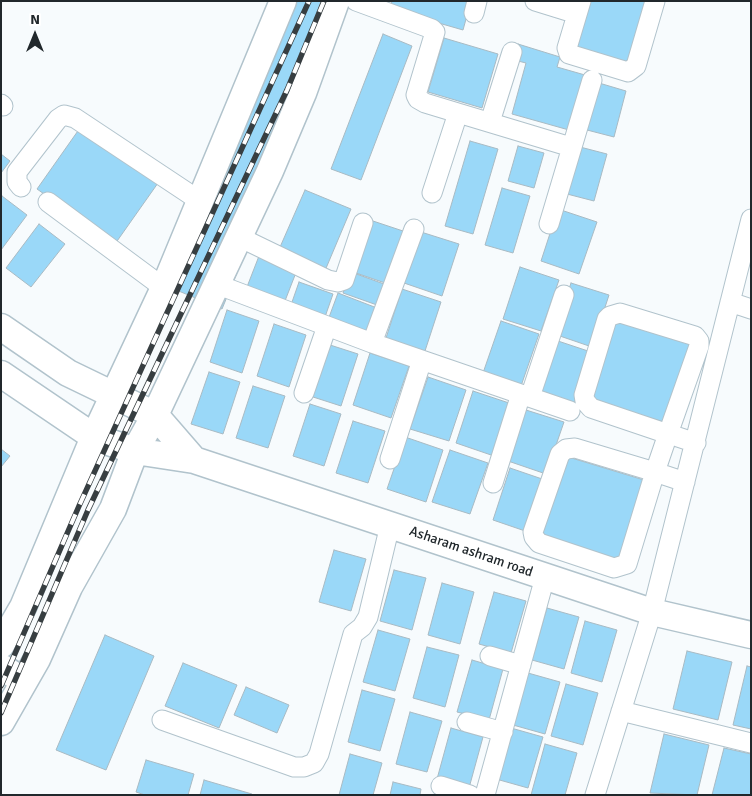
<!DOCTYPE html>
<style>
body{margin:0}
#map{position:relative;width:752px;height:796px;overflow:hidden;background:#f7fbfd;font-family:Signika,sans-serif}
canvas{display:block}
.frame{position:absolute;inset:0;border:2px solid #21282c;pointer-events:none}
.north{position:absolute;left:10px;top:10px;width:50px;height:50px;-webkit-text-stroke:4px #fff;paint-order:stroke;rotate:0deg;font-size:14px;font-weight:700;line-height:20px;text-align:center;color:#21282c}
.north::after{content:'';display:block;margin:auto;width:18px;height:22px;background:#21282c;clip-path:polygon(50% 0,100% 100%,50% 72%,0 100%)}
</style>
<div id="map">
<canvas width="752" height="796"></canvas>
<div class="frame"></div>
<div class="north">N</div>
</div>
<script>
const ctx = document.querySelector('canvas').getContext('2d');
ctx.lineJoin = 'round';
function fillPath(path, color) { ctx.fillStyle = color; ctx.fill(path, 'evenodd'); }
const poly = rows => new Path2D(rows.map(r => 'M' + r).join(''));
function stroke(path, color, width, dash) { ctx.strokeStyle = color; ctx.lineWidth = width; ctx.lineCap = dash ? 'butt' : 'round'; ctx.setLineDash(dash || []); ctx.stroke(path); }
function write(font, color, halo, rows, align = 'center') {
  ctx.font = font + ' Signika,sans-serif'; ctx.lineWidth = 5; ctx.setLineDash([]); ctx.textBaseline = 'middle'; ctx.strokeStyle = halo; ctx.fillStyle = color; for (const [text, x, y, turn = 0] of rows) {
    ctx.save(); ctx.translate(x, y); ctx.rotate((+turn || 0) * Math.PI / 180); ctx.textAlign = isNaN(turn) ? turn : align; if (halo) ctx.strokeText(text, 0, 0); ctx.fillText(text, 0, 0); ctx.restore();
  }
}
const building = poly([
 [274,1,349,1,222,309,157,282,274,1],
 [392,1,471,1,463,30,390,9,392,1],
 [589,1,649,1,628,66,574,49,589,1],
 [383,34,412,46,361,180,331,169,383,34],
 [444,38,498,54,482,108,428,92,444,38],
 [518,44,560,57,557,67,585,75,569,130,512,114,526,63,514,60,518,44],
 [599,83,626,91,614,137,587,130,599,83],
 [80,128,158,183,115,244,37,189,80,128],
 [470,141,498,149,473,234,445,226,470,141],
 [518,146,544,153,534,188,508,181,518,146],
 [580,147,607,154,594,201,567,194,580,147],
 [1,154,10,161,1,173,1,154],
 [502,188,530,196,513,253,485,245,502,188],
 [305,190,351,209,324,273,277,254,305,190],
 [2,196,27,215,1,250,1,197,2,196],
 [558,209,597,222,579,274,541,261,558,209],
 [370,220,409,233,391,285,353,272,370,220],
 [39,224,65,244,31,287,6,268,39,224],
 [421,232,459,244,442,296,404,283,421,232],
 [259,256,297,270,283,306,245,292,259,256],
 [520,267,559,280,541,331,503,319,520,267],
 [351,272,384,284,377,305,343,293,351,272],
 [299,282,333,294,325,317,291,305,299,282],
 [571,283,609,295,592,347,554,334,571,283],
 [402,289,441,302,424,354,385,341,402,289],
 [338,293,377,308,366,334,328,320,338,293],
 [227,310,259,321,242,373,210,362,227,310],
 [614,317,693,341,667,423,589,399,614,317],
 [501,321,539,334,521,386,483,373,501,321],
 [274,324,306,335,289,387,257,376,274,324],
 [552,339,591,352,574,404,535,391,552,339],
 [327,344,358,354,341,406,310,396,327,344],
 [370,353,409,366,391,418,353,405,370,353],
 [209,372,240,382,223,434,191,424,209,372],
 [428,377,466,390,449,441,410,429,428,377],
 [253,386,285,396,268,448,236,438,253,386],
 [473,391,512,404,494,456,456,443,473,391],
 [310,404,341,414,324,466,293,456,310,404],
 [526,410,564,422,546,474,508,461,526,410],
 [353,421,385,431,368,483,336,473,353,421],
 [405,437,443,450,426,502,387,489,405,437],
 [1,449,10,456,1,467,1,449],
 [450,450,488,463,470,514,432,502,450,450],
 [565,456,644,480,618,562,540,537,565,456],
 [510,468,548,481,531,533,493,520,510,468],
 [334,550,366,559,351,611,319,602,334,550],
 [394,570,426,578,412,630,380,621,394,570],
 [442,583,474,592,460,644,428,635,442,583],
 [494,592,526,601,511,653,479,644,494,592],
 [547,608,579,617,564,669,532,660,547,608],
 [585,621,617,630,602,682,571,673,585,621],
 [378,630,410,639,395,691,363,682,378,630],
 [105,635,154,656,106,770,56,750,105,635],
 [427,647,459,655,445,707,413,698,427,647],
 [687,651,732,662,718,720,673,709,687,651],
 [472,660,503,669,489,720,457,712,472,660],
 [183,663,237,685,219,728,165,706,183,663],
 [747,666,751,667,751,729,733,725,747,666],
 [528,673,560,682,545,734,513,725,528,673],
 [566,684,598,693,583,745,551,736,566,684],
 [246,687,289,705,277,733,234,715,246,687],
 [362,690,395,699,380,751,348,742,362,690],
 [410,712,442,721,427,772,396,764,410,712],
 [451,728,483,737,469,788,437,779,451,728],
 [511,728,543,737,528,788,496,779,511,728],
 [664,734,709,745,697,795,650,793,664,734],
 [545,744,577,753,565,795,531,795,545,744],
 [724,748,751,754,751,795,712,795,724,748],
 [350,754,382,763,373,795,339,795,350,754],
 [146,760,194,774,188,795,145,795,136,792,146,760],
 [204,780,252,794,252,795,200,795,204,780],
 [393,782,421,789,420,795,390,795,393,782]
]);
fillPath(building, '#9ad8f8');
stroke(building, '#a8bac3', 1);
const street = poly([
 [356,1,432,29,435,32,416,95,418,99,425,103,458,113],
 [535,1,577,14],
 [581,1,567,48,569,54,628,72,636,66,655,1],
 [474,13,477,1],
 [1,104,3,106],
 [490,122,512,52],
 [21,187,17,182,17,172,58,119,64,115,75,118,200,201],
 [432,193,458,113,571,147],
 [48,202,164,288],
 [549,224,592,80],
 [239,237,328,280,338,282,344,280,363,223],
 [216,284,372,343,570,411],
 [730,302,751,309],
 [372,343,414,229],
 [304,393,327,326],
 [530,397,564,295],
 [390,459,422,360],
 [685,482,655,472,575,448,566,449,560,454,533,532,534,537,539,543,614,568,627,564,655,472,668,434,699,346,699,341,695,336,620,313,610,316,607,319,584,395,585,401,591,408,668,434,678,437,696,443],
 [493,483,521,394],
 [490,656,521,665],
 [621,711,751,743],
 [162,720,294,767,304,767,314,763,319,754,353,634,362,627,368,617,390,525],
 [467,722,503,732],
 [441,786,470,795],
 [485,795,545,577],
 [595,795,652,612,751,219]
]);
const secondary = poly([
 [1,327,68,373,155,415,194,460],
 [1,374,94,437,135,451,194,460,652,612,751,635],
 [1,645,23,607,94,437,164,288,283,1],
 [1,667,24,681],
 [1,722,37,659,69,587,113,509,135,451,155,415,270,171,303,93,336,1]
]);
stroke(street, '#b1c3cc', 21);
stroke(secondary, '#b1c3cc', 29);
stroke(street, '#fff', 19);
stroke(secondary, '#fff', 26);
const rail = poly([
 [1,686,79,506,309,1],
 [1,713,88,510,287,90,324,1]
]);
stroke(rail, '#373e41', 5.5);
stroke(rail, '#fff', 4, [11]);
write('14px', '#21282c', '#fff', [
 ["Asharam ashram road",471,552,19]
]);
</script>
